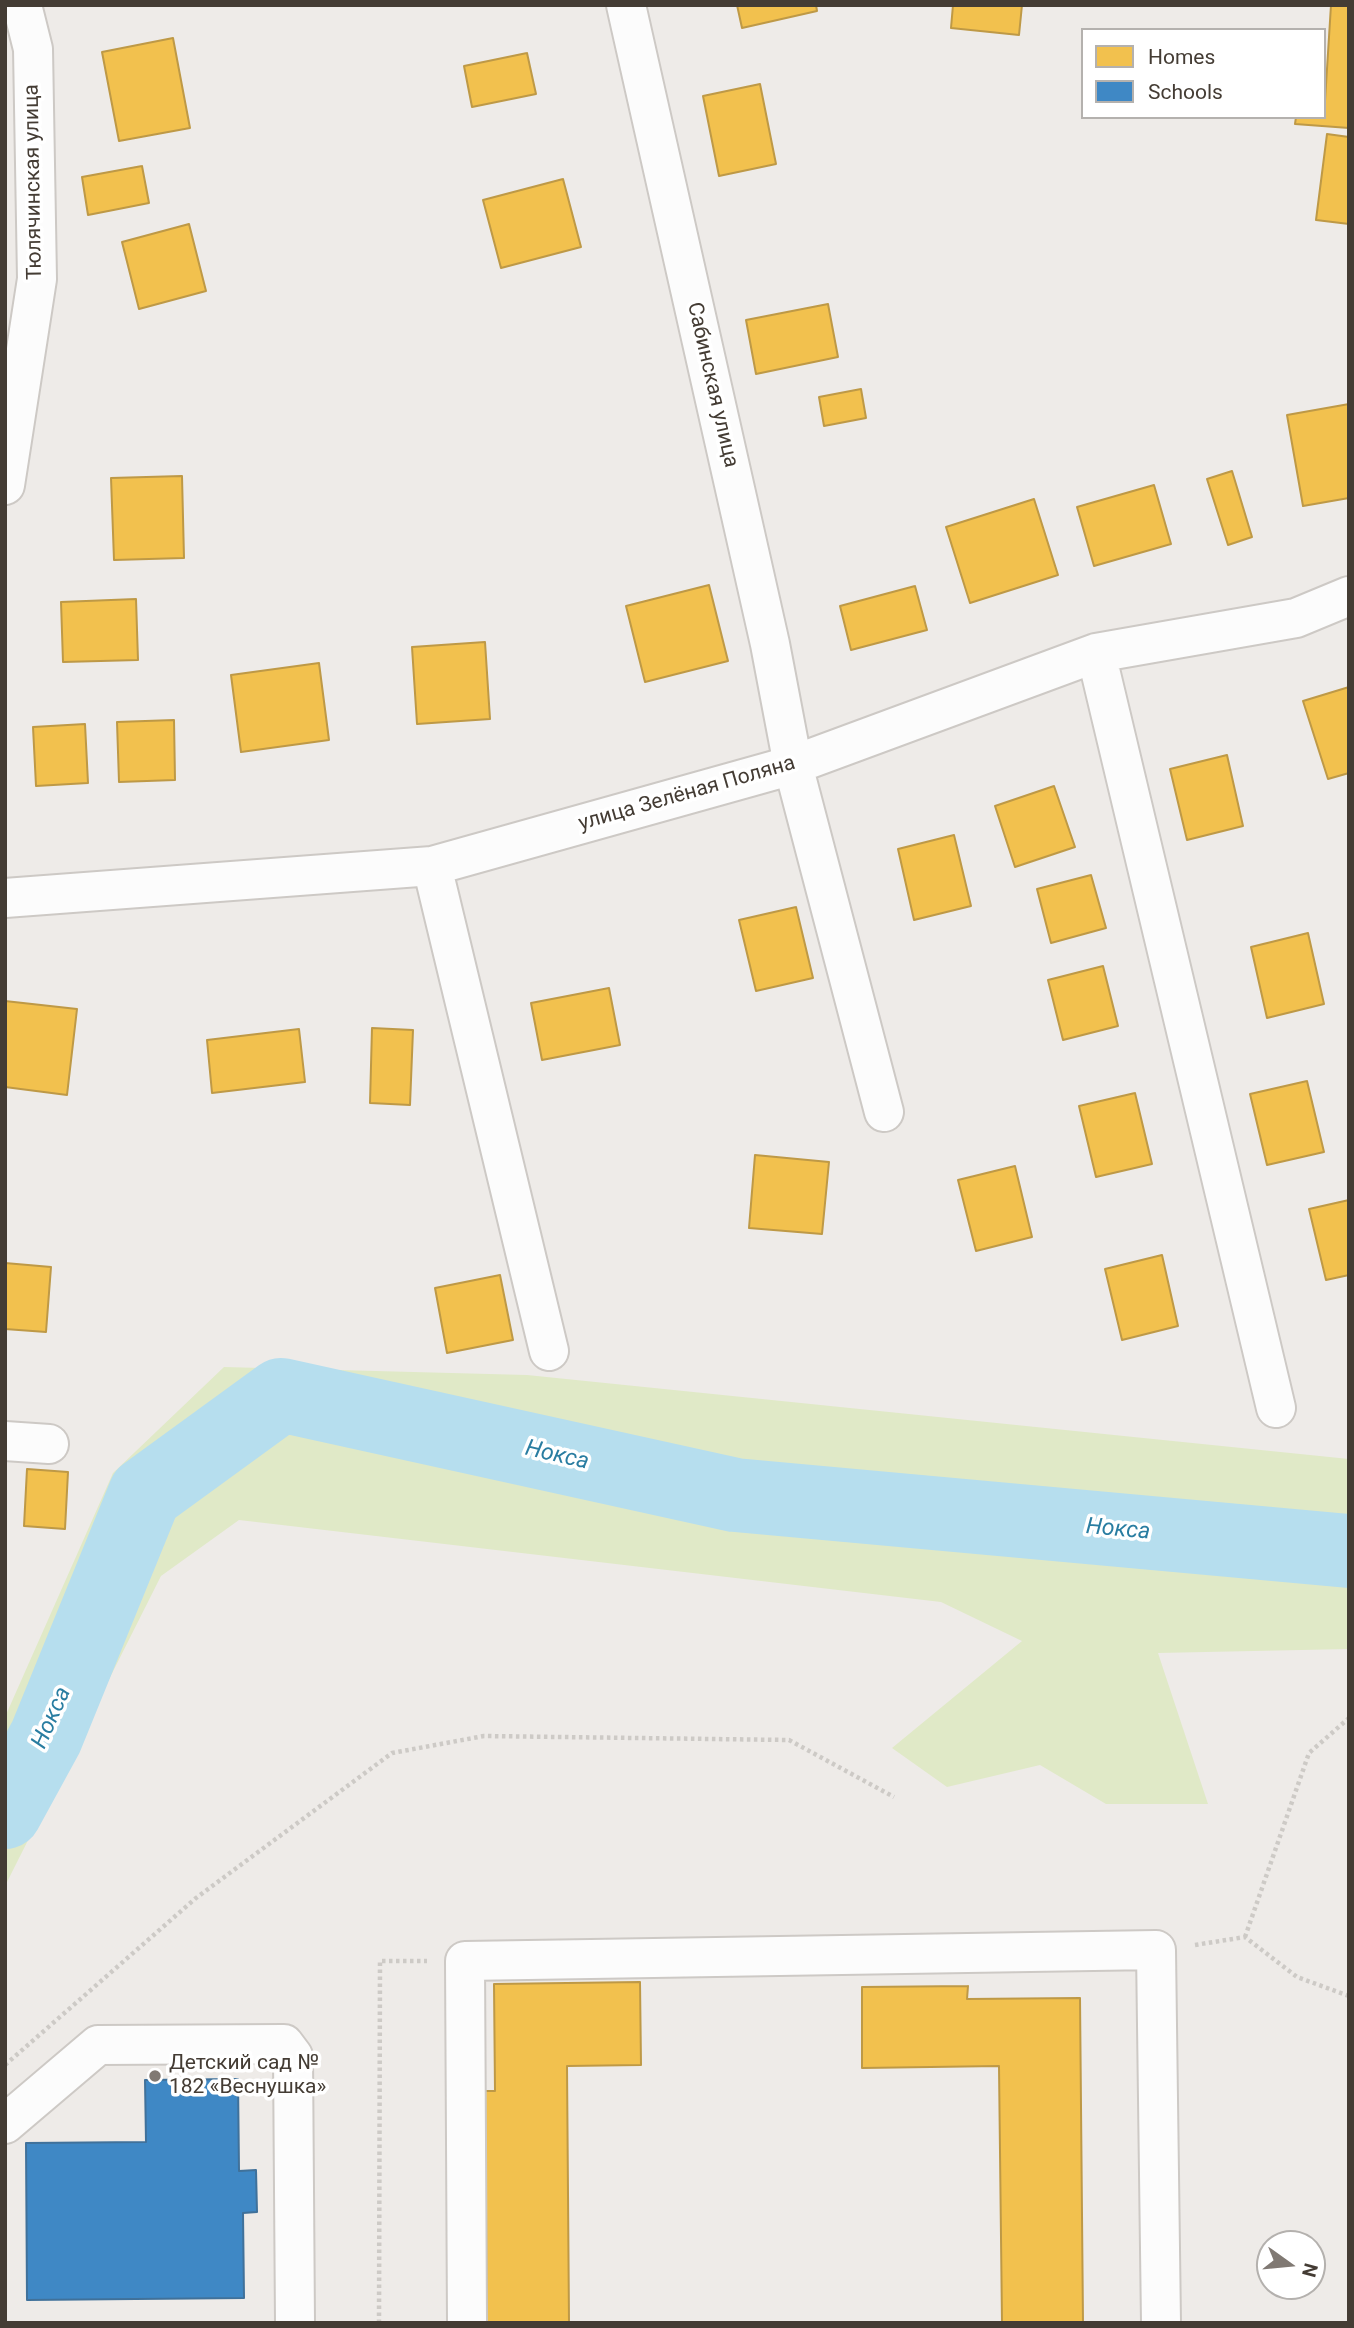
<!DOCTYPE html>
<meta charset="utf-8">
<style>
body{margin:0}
#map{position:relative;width:1354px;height:2328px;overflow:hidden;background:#eeebe8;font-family:Roboto,sans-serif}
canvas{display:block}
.frame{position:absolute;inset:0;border:7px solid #443c34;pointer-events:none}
.legend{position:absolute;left:1081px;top:28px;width:245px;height:91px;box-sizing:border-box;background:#fff;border:2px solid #b4b1ae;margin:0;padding:9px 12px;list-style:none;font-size:21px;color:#443c34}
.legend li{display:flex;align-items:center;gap:14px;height:35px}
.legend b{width:35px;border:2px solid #b4b1ae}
.north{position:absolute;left:1256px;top:2230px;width:70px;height:70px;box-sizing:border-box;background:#fff;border:2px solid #b4b1ae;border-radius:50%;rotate:105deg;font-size:19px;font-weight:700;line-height:28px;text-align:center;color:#443c34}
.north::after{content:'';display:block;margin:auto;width:24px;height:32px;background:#807973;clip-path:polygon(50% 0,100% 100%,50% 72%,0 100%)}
</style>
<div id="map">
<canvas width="1354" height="2328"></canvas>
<div class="frame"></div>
<ul class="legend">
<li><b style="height:19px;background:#f2c14e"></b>Homes</li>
<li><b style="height:19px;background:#3f88c5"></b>Schools</li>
</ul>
<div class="north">N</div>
</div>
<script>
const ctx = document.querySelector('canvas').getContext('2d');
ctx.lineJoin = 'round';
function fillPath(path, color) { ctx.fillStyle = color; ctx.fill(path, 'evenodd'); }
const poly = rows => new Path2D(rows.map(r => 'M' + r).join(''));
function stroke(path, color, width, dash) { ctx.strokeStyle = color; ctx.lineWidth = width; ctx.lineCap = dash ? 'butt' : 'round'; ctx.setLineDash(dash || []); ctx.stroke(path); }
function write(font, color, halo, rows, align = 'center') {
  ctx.font = font + ' Roboto,sans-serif'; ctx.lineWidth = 7; ctx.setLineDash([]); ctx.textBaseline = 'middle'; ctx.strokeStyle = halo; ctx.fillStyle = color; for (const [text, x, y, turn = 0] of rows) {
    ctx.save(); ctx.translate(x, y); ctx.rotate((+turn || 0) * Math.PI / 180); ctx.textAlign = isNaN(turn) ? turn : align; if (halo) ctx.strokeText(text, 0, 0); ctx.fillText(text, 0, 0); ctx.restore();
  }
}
fillPath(poly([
 [224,1367,527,1375,1349,1459,1349,1649,1158,1653,1208,1804,1106,1804,1040,1765,947,1787,892,1748,1022,1641,941,1602,239,1520,161,1576,5,1886,5,1717,113,1473]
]), '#e0e9c7');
const homes = poly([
 [737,5,816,5,817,11,742,28,737,5],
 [953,5,1022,5,1019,35,951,28,953,5],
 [1331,5,1349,5,1349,128,1295,124,1296,117,1324,117,1331,5],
 [173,38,190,128,119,141,102,52,173,38],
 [527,53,536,94,472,107,464,66,527,53],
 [760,84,776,164,719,176,703,96,760,84],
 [1327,134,1349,137,1349,224,1316,220,1327,134],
 [142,166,149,203,88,215,82,177,142,166],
 [563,179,581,247,501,268,483,200,563,179],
 [189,224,206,291,139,309,122,242,189,224],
 [828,304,838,357,756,374,746,320,828,304],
 [861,389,866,418,824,426,819,397,861,389],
 [1349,404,1349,498,1303,506,1287,415,1349,404],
 [1232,471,1252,537,1228,545,1207,479,1232,471],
 [182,476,184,558,114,560,111,478,182,476],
 [1154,485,1171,544,1094,566,1077,507,1154,485],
 [1034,499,1058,575,970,603,946,527,1034,499],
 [709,585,728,661,645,682,626,606,709,585],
 [915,586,927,630,851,650,840,606,915,586],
 [136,599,138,660,63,662,61,602,136,599],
 [485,642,490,719,417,724,412,647,485,642],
 [319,663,329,740,241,752,231,675,319,663],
 [1349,687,1349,773,1328,779,1303,701,1349,687],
 [174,720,175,780,119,782,117,722,174,720],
 [85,724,88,783,36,786,33,727,85,724],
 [1227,755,1243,826,1187,840,1170,769,1227,755],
 [1054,786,1075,847,1015,867,995,806,1054,786],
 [954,835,971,906,914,920,898,849,954,835],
 [1091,875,1106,928,1051,943,1037,889,1091,875],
 [796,907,813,978,756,991,739,920,796,907],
 [1308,933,1324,1004,1267,1018,1251,947,1308,933],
 [1103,966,1118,1026,1063,1040,1048,980,1103,966],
 [609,988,620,1045,542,1060,531,1003,609,988],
 [5,1001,77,1009,67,1095,5,1087,5,1001],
 [372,1028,413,1030,410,1105,370,1103,372,1028],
 [299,1029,305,1082,212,1093,207,1040,299,1029],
 [1307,1081,1324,1152,1267,1165,1250,1094,1307,1081],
 [1135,1093,1152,1164,1096,1177,1079,1106,1135,1093],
 [755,1155,829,1162,822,1234,749,1228,755,1155],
 [1015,1166,1032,1237,976,1251,958,1180,1015,1166],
 [1349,1200,1349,1275,1326,1280,1309,1209,1349,1200],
 [1162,1255,1178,1326,1122,1340,1105,1269,1162,1255],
 [5,1263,51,1267,46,1332,5,1329,5,1263],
 [500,1275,513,1340,447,1353,435,1288,500,1275],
 [27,1469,68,1472,65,1529,24,1526,27,1469],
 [640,1982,641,2065,567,2066,569,2323,487,2323,485,2091,495,2091,494,1984,640,1982],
 [968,1986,967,1999,1080,1998,1083,2323,1002,2323,999,2066,862,2068,862,1987,968,1986]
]);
fillPath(homes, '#f2c14e');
stroke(homes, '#be9946', 2);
const schools = poly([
 [238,2079,239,2171,256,2170,257,2212,243,2213,244,2298,27,2300,26,2143,146,2142,145,2080,238,2079]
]);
fillPath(schools, '#3f88c5');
stroke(schools, '#40719a', 2);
stroke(poly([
 [5,1812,46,1737,145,1494,281,1395,735,1495,1349,1551]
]), '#b6deee', 74);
const minor = poly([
 [626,5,770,644,793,765,884,1112],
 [5,485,37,279,33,49,22,5],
 [1096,653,1276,1408],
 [432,866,549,1351],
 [5,898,432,866,793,765,1096,653,1296,618,1349,596],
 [5,1441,49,1444],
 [5,2124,98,2045,284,2044,293,2056,295,2323],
 [467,2323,465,1961,1156,1950,1161,2323]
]);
stroke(minor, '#cdc9c5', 42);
stroke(poly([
 [1245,1937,1309,1753,1349,1718],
 [1195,1945,1245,1937,1297,1977,1349,1996],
 [5,2065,196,1898,392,1753,484,1736,789,1740,894,1797],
 [379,2323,380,1961,427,1961]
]), '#cdcac6', 4.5, [3.5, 3.5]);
stroke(minor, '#fcfcfc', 38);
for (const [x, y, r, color] of [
 [155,2076,7,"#807973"]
]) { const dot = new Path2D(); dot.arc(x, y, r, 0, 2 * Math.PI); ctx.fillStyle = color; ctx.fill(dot); stroke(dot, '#fff', 2.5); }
write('21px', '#443c34', '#fff', [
 ["Тюлячинская улица",34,182,-91],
 ["Сабинская улица",712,385,77],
 ["улица Зелёная Поляна",687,794,-16]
]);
write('21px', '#443c34', '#fff', [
 ["Детский сад №",169,2064],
 ["182 «Веснушка»",169,2088]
], 'left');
write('italic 23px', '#297da1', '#fff', [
 ["Нокса",557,1456,13],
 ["Нокса",1118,1530,5],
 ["Нокса",52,1718,-66]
]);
</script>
